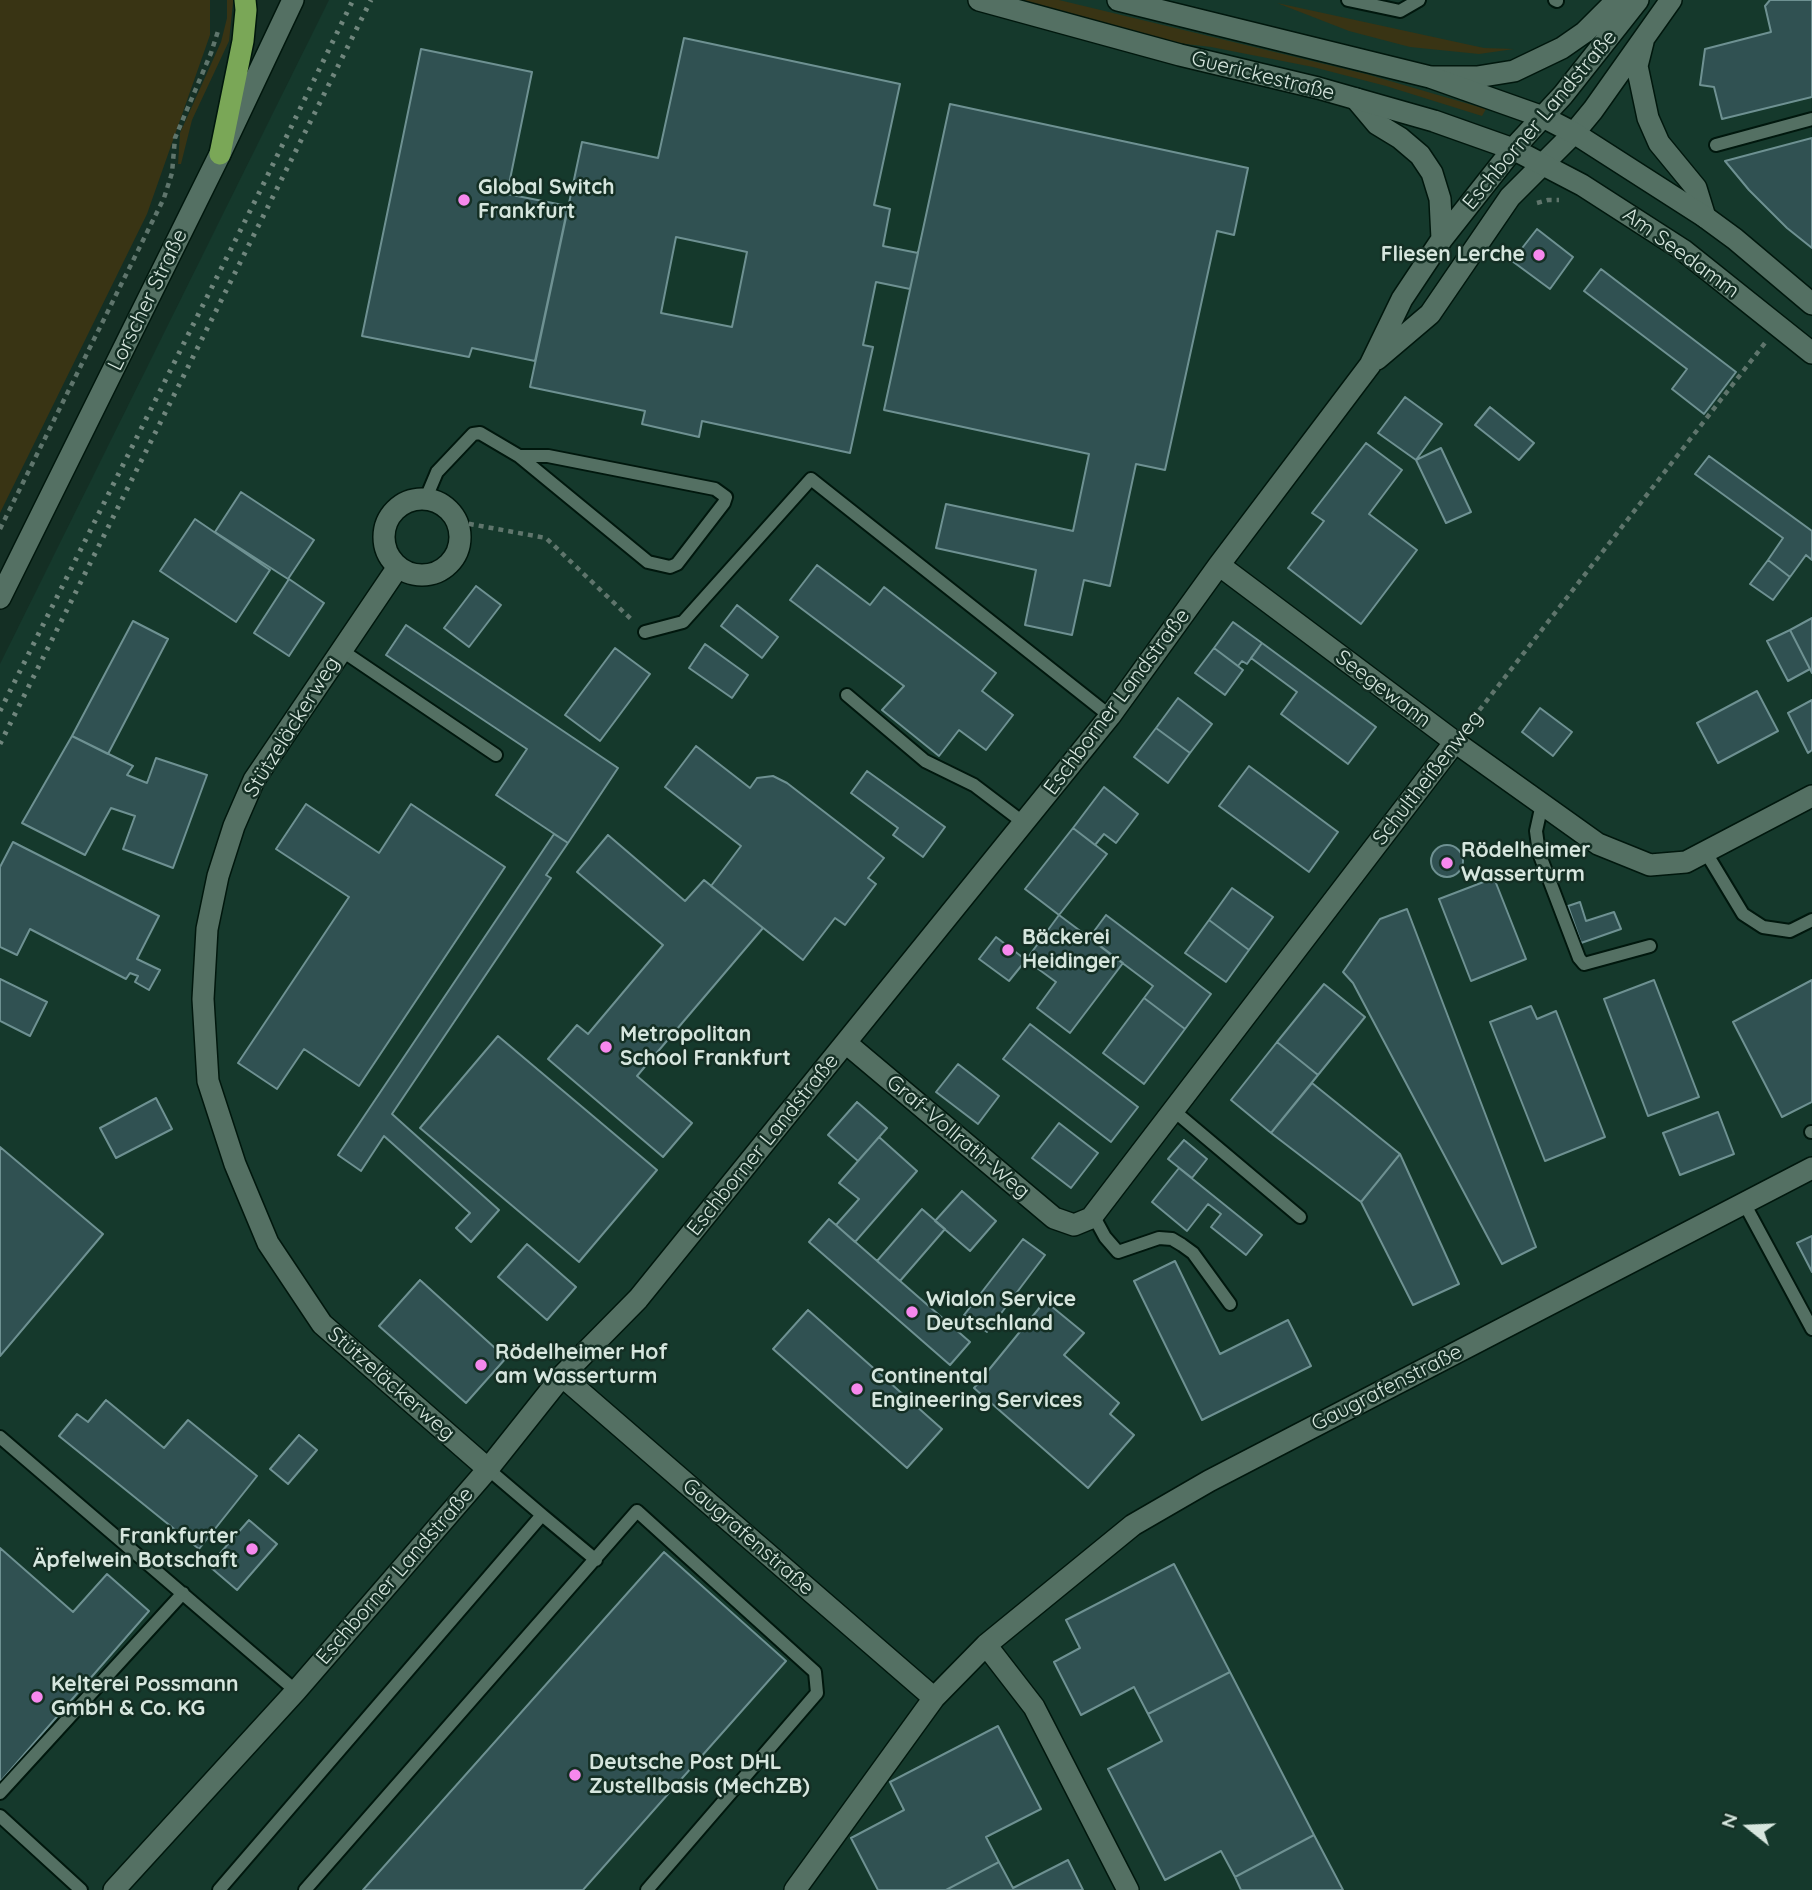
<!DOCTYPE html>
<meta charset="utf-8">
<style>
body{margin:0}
#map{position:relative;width:1812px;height:1890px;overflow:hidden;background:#142f24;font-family:Quicksand,sans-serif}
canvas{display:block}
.north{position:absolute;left:1714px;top:1792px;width:70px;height:70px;-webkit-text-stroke:5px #142f24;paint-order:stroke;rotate:288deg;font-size:19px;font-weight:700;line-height:28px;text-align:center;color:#d6e6de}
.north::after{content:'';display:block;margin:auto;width:24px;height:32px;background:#d6e6de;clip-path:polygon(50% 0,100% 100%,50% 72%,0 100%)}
</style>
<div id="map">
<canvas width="1812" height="1890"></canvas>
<div class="north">N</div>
</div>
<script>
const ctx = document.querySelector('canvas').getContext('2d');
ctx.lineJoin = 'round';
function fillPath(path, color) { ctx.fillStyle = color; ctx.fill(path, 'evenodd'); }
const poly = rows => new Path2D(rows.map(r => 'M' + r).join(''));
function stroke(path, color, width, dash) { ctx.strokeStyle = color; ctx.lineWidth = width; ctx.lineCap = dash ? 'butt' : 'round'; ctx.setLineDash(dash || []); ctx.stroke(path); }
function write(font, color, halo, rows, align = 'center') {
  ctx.font = font + ' Quicksand,sans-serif'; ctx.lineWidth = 5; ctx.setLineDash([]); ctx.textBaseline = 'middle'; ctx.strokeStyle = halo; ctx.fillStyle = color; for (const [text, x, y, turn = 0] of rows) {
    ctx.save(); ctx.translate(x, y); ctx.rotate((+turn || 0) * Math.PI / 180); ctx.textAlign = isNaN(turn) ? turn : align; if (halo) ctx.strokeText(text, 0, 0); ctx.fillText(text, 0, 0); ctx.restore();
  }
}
fillPath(poly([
 [329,0,1812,0,1812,1890,0,1890,0,664]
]), '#15392c');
fillPath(poly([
 [0,0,210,0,210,35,147,214,0,513],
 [227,0,233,0,233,3,229,41,192,120,181,164,178,164,180,133,221,42,227,18],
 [1019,0,1059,0,1366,74,1486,109,1482,116,1386,86,1313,67,1211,47,1177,43],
 [1277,3,1484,48,1514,49,1479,54,1410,47,1349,31]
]), '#393414');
const building = poly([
 [1770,0,1812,0,1812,97,1722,119,1714,87,1700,85,1705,49,1771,32,1765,6,1770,0],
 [684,38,900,84,874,205,890,209,883,246,918,253,910,289,876,282,863,345,873,347,850,453,702,421,699,437,642,424,645,411,530,387,582,142,658,158,684,38],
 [676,237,747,252,732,327,661,313,676,237],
 [421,49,532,72,507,194,568,206,535,361,472,348,469,357,362,336,421,49],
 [950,104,1248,168,1234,235,1217,231,1165,470,1136,464,1110,586,1084,580,1072,635,1025,625,1036,570,936,548,946,504,1073,531,1089,454,884,410,950,104],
 [1812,138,1812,248,1787,228,1749,190,1725,161,1812,138],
 [1537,229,1573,257,1550,289,1512,261,1537,229],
 [1601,269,1736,372,1704,414,1672,389,1687,369,1584,291,1601,269],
 [1405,397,1442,424,1416,460,1378,433,1405,397],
 [1490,407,1534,443,1519,460,1475,425,1490,407],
 [1366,443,1402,470,1369,514,1417,550,1361,624,1288,568,1324,521,1312,513,1366,443],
 [1441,448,1471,512,1446,523,1416,460,1441,448],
 [1709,456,1812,531,1812,560,1806,555,1790,577,1768,560,1783,538,1695,474,1709,456],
 [241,492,314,540,288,579,215,532,241,492],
 [195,519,270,570,236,622,160,571,195,519],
 [1768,560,1790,577,1773,600,1750,584,1768,560],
 [817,565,870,605,884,587,996,673,982,691,1013,715,986,750,959,730,939,756,882,710,904,686,790,600,817,565],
 [289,579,324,603,289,656,254,633,289,579],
 [476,586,501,605,469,647,444,628,476,586],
 [737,605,778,637,762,658,721,626,737,605],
 [1812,618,1812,673,1790,630,1812,618],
 [133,621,168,639,108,754,72,736,133,621],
 [1233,622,1262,643,1247,664,1242,661,1238,666,1214,648,1233,622],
 [406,625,618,768,568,843,496,795,527,749,386,655,406,625],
 [1790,630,1810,669,1788,681,1767,641,1790,630],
 [1262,643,1376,727,1348,764,1281,714,1297,692,1251,658,1262,643],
 [705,644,748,675,732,698,689,668,705,644],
 [615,648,650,674,600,741,565,715,615,648],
 [1214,648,1243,670,1225,695,1195,673,1214,648],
 [1757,691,1778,731,1718,763,1697,723,1757,691],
 [1178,698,1212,724,1190,753,1156,728,1178,698],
 [1812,700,1812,750,1808,753,1788,713,1812,700],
 [1540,708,1572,732,1553,756,1522,732,1540,708],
 [1156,728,1190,753,1168,783,1134,757,1156,728],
 [72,736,133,766,127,775,147,783,156,758,207,775,173,868,123,849,135,816,111,808,85,855,22,823,72,736],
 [696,746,750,788,757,778,773,776,787,783,884,858,868,878,876,884,845,925,835,918,803,960,711,886,741,846,665,787,696,746],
 [1249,766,1338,832,1309,872,1219,806,1249,766],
 [867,771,945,827,923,857,893,835,898,828,851,793,867,771],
 [1104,787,1138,814,1116,843,1104,834,1095,845,1073,828,1104,787],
 [306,804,379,853,411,804,505,867,359,1086,304,1049,277,1089,238,1063,349,897,276,849,306,804],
 [1073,828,1107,854,1059,915,1025,889,1073,828],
 [554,834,568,843,546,875,551,878,392,1114,499,1210,471,1242,456,1228,470,1213,384,1136,361,1171,338,1155,554,834],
 [608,835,685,901,704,880,763,928,637,1076,692,1123,663,1157,548,1059,577,1025,588,1034,663,945,577,872,608,835],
 [13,842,159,916,137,959,160,970,149,990,135,982,138,976,130,973,126,979,30,929,17,955,0,947,0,867,13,842],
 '1431 861a16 16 0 1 1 32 0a16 16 0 1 1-32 0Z',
 [1494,878,1526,959,1471,981,1439,899,1494,878],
 [1232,888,1273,917,1249,950,1209,920,1232,888],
 [1580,902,1586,921,1614,912,1621,929,1581,943,1568,906,1580,902],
 [1407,909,1536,1247,1502,1264,1353,983,1343,972,1380,919,1407,909],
 [1059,915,1123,963,1070,1033,1037,1008,1056,982,1026,960,1059,915],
 [1106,915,1211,994,1185,1029,1144,998,1153,986,1089,938,1106,915],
 [1209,920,1249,950,1226,982,1185,953,1209,920],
 [996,937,1026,960,1009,981,979,959,996,937],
 [0,979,47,1002,30,1036,0,1021,0,979],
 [1654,980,1699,1097,1648,1116,1604,999,1654,980],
 [1812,980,1812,1102,1782,1117,1733,1022,1812,980],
 [1324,984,1365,1017,1318,1075,1277,1042,1324,984],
 [1144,998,1185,1029,1144,1084,1103,1053,1144,998],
 [1531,1006,1537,1019,1556,1011,1605,1137,1545,1161,1490,1022,1531,1006],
 [1030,1024,1138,1107,1111,1142,1003,1059,1030,1024],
 [498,1036,657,1170,579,1262,420,1128,498,1036],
 [1277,1042,1318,1075,1271,1133,1231,1100,1277,1042],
 [958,1064,999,1096,978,1124,936,1092,958,1064],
 [1312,1083,1400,1154,1361,1202,1271,1133,1312,1083],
 [156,1098,172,1129,116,1158,100,1128,156,1098],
 [857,1102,887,1128,858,1161,828,1135,857,1102],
 [1718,1112,1734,1154,1680,1175,1663,1133,1718,1112],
 [1059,1123,1098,1153,1071,1188,1032,1158,1059,1123],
 [879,1137,917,1171,855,1242,836,1225,859,1199,839,1183,879,1137],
 [1184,1140,1207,1159,1192,1178,1168,1159,1184,1140],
 [0,1147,103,1234,0,1356,0,1147],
 [1400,1154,1459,1284,1413,1305,1361,1202,1400,1154],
 [1179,1168,1262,1235,1246,1255,1211,1227,1221,1214,1208,1204,1187,1231,1152,1202,1179,1168],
 [962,1191,996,1221,970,1251,935,1221,962,1191],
 [922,1209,945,1229,900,1281,877,1261,922,1209],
 [829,1219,970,1342,950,1365,809,1242,829,1219],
 [1812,1236,1812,1272,1797,1243,1812,1236],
 [1023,1239,1045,1255,987,1332,964,1315,1023,1239],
 [527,1244,576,1287,547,1320,498,1277,527,1244],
 [1175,1261,1220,1354,1288,1320,1311,1366,1202,1420,1134,1281,1175,1261],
 [420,1280,506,1358,466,1403,379,1326,420,1280],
 [1045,1301,1084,1333,1064,1355,1119,1403,1110,1414,1134,1435,1088,1488,974,1388,1045,1301],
 [808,1310,942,1429,907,1468,773,1349,808,1310],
 [106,1400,164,1448,188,1420,257,1476,199,1549,59,1436,77,1414,88,1422,106,1400],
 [299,1435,317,1450,288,1484,270,1469,299,1435],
 [249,1520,277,1544,237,1590,209,1566,249,1520],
 [0,1548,73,1612,107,1574,149,1611,0,1782,0,1548],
 [664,1552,786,1661,583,1890,363,1890,664,1552],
 [1174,1564,1230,1672,1148,1714,1134,1687,1081,1715,1054,1662,1080,1648,1066,1620,1174,1564],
 [1230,1672,1314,1835,1235,1877,1221,1851,1165,1880,1108,1769,1162,1741,1148,1714,1230,1672],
 [998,1726,1041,1809,986,1837,999,1862,946,1890,878,1890,851,1838,904,1810,890,1782,998,1726],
 [1314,1835,1343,1890,1241,1890,1235,1877,1314,1835],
 [1068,1860,1083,1890,946,1890,999,1862,1013,1888,1068,1860]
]);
fillPath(building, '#305152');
stroke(building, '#6e9192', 2);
const lane = poly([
 [1348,0,1400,11,1419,0],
 [1555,0,1557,1],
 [1716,145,1812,119],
 [426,498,437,472,473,434,480,433,519,456,648,562,670,567,677,564,724,503,726,497,715,489,548,456,519,456],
 [645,632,683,622,811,479,1110,716],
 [341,650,496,755],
 [847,695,925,761,974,785,1024,823],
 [1542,804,1536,831,1539,853,1579,958,1584,964,1650,946],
 [1705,851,1743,914,1763,927,1790,931,1812,920],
 [1173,1110,1300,1217],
 [1811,1132,1812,1132],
 [1744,1203,1812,1329],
 [1093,1215,1105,1237,1118,1252,1159,1238,1172,1239,1182,1245,1193,1253,1230,1304],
 [0,1437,296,1691],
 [542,1515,596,1560],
 [0,1793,183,1593],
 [0,1816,81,1890],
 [219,1890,542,1515,488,1469],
 [305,1890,637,1511,815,1672,817,1693,647,1890]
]);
const street = poly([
 [1643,42,1637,66,1648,118,1659,143,1696,188,1705,217],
 [1433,77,1477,77,1514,71,1562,48,1585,32,1617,0],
 [1356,99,1377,124,1400,138,1420,155,1432,173,1440,199,1442,239],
 [1377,359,1430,314,1510,197,1574,133,1593,110,1671,0],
 '384 537a38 38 0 1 1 76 0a38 38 0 1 1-76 0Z',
 [1219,565,1455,742,1598,844,1650,865,1686,862,1812,796],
 [398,567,254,780,234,826,218,876,207,929,203,999,208,1081,235,1164,268,1243,322,1324,488,1469],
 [846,1043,1054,1218,1074,1225,1091,1218,1455,742],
 [562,1376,934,1698],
 [986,1645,1034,1707,1128,1890],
 [114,1890,296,1691,488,1469,562,1376,638,1299,1110,716,1219,565,1370,365,1402,299,1442,239,1513,149,1563,95,1638,0],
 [795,1890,934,1698,986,1645,1133,1525,1209,1481,1812,1168]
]);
const secondary = poly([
 [979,0,1180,55,1318,88,1434,121,1513,149,1582,185,1683,250,1812,353],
 [1118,0,1430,77,1543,117,1574,133,1705,217,1735,239,1812,304],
 [0,598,220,154,293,0]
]);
const highway = poly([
 [220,154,243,41,246,10,245,0]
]);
stroke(lane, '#00170d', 16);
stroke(street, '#00170d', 24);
stroke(secondary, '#00170d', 24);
stroke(highway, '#00170d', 24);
stroke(poly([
 [1537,203,1548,200,1559,200],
 [459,522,546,538,633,621],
 [0,529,164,198,172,173,175,138,211,53,219,28],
 [1467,726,1765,343]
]), '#5f756c', 4.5, [5, 5]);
stroke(lane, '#547063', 12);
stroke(street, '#547063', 21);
stroke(secondary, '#547063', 21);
stroke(highway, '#7aa757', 21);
stroke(poly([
 [0,711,260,191,353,0],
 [0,744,371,0]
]), '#70867d', 5, [3.5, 7]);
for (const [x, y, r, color] of [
 [464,200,7,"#f688ed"],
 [1539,255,7,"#f688ed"],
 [1447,863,7,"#f688ed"],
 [1008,950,7,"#f688ed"],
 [606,1047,7,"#f688ed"],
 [912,1312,7,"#f688ed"],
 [481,1365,7,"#f688ed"],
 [857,1389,7,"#f688ed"],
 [252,1549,7,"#f688ed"],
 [37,1697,7,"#f688ed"],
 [575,1775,7,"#f688ed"]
]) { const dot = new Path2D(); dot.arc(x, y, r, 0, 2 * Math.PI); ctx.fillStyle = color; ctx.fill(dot); stroke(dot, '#142f24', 2.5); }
write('21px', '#d6e6de', '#142f24', [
 ["Guerickestraße",1263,76,14],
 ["Eschborner Landstraße",1540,120,-50],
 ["Am Seedamm",1681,253,36],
 ["Lorscher Straße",148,300,-64],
 ["Seegewann",1383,689,37],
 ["Eschborner Landstraße",1117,702,-53],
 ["Stützeläckerweg",292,727,-58],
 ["Schultheißenweg",1428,778,-52],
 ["Graf-Vollrath-Weg",958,1137,40],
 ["Eschborner Landstraße",763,1145,-51],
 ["Stützeläckerweg",391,1384,41],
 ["Gaugrafenstraße",1387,1388,-27],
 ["Gaugrafenstraße",748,1537,41],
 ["Eschborner Landstraße",395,1576,-49]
]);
write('bold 21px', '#d6e6de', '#142f24', [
 ["Global Switch",478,188],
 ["Frankfurt",478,212],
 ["Fliesen Lerche",1525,255,"right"],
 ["Rödelheimer",1461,851],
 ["Wasserturm",1461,875],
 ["Bäckerei",1022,938],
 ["Heidinger",1022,962],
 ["Metropolitan",620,1035],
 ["School Frankfurt",620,1059],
 ["Wialon Service",926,1300],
 ["Deutschland",926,1324],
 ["Rödelheimer Hof",495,1353],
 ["am Wasserturm",495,1377],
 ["Continental",871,1377],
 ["Engineering Services",871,1401],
 ["Frankfurter",238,1537,"right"],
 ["Äpfelwein Botschaft",238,1561,"right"],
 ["Kelterei Possmann",51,1685],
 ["GmbH & Co. KG",51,1709],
 ["Deutsche Post DHL",589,1763],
 ["Zustellbasis (MechZB)",589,1787]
], 'left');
</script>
